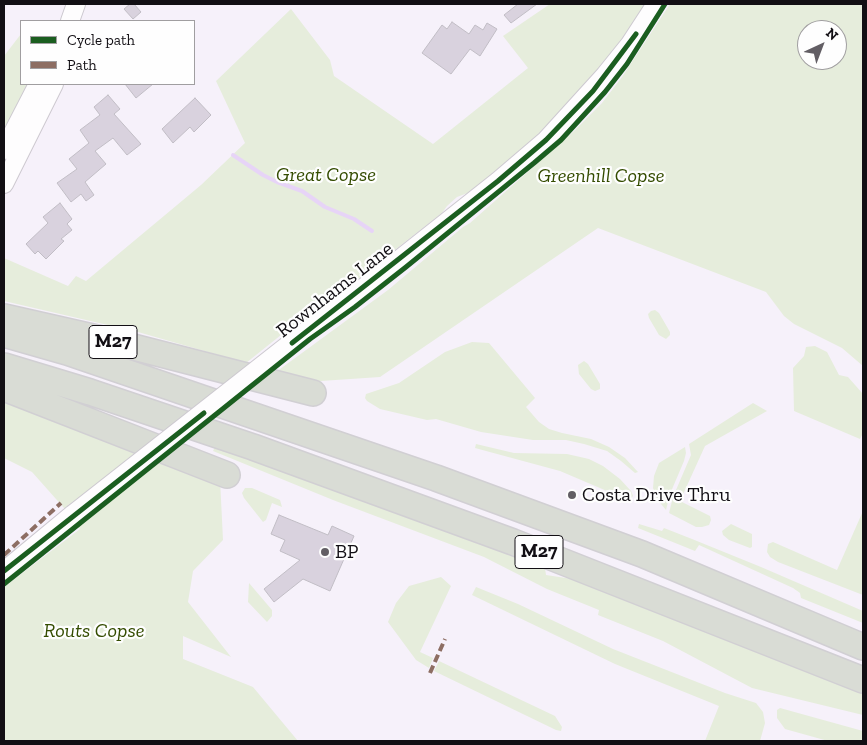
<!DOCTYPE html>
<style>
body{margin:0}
#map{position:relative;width:867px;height:745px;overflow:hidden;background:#f6f1fa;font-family:"Zilla Slab",serif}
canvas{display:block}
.frame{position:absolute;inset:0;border:5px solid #120f14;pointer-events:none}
.legend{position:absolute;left:20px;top:20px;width:175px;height:65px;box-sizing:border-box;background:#fefefe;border:1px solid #a09ea0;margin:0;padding:6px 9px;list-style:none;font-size:15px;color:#120f14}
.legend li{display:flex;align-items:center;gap:10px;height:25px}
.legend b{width:25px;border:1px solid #a09ea0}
.north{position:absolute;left:797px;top:20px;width:50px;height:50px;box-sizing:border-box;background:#fefefe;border:1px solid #a09ea0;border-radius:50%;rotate:43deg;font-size:14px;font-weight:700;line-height:20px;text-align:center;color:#120f14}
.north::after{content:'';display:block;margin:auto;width:18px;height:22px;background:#625e64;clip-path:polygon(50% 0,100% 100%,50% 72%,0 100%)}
</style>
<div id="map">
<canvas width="867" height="745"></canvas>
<div class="frame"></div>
<ul class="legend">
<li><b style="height:6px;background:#1b5e20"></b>Cycle path</li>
<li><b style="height:6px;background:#8d6e63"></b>Path</li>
</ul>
<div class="north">N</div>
</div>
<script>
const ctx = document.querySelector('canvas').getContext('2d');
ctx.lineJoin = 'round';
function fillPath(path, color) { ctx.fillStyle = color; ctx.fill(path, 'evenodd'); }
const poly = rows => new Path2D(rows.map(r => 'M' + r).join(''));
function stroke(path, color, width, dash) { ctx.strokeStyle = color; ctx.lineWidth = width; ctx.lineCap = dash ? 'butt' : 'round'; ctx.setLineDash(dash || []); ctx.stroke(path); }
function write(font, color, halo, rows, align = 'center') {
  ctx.font = font + ' "Zilla Slab",serif'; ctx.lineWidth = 4.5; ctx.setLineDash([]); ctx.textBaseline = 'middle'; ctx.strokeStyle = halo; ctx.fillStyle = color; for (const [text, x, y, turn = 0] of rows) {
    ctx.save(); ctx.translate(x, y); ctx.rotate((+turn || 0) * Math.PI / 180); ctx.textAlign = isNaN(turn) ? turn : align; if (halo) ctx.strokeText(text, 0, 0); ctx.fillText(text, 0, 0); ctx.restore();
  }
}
fillPath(poly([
 [550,4,649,4,641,17,574,103,538,135,490,180,481,188,457,197,447,206,442,213,363,275,336,299,325,307,316,307,246,363,138,332,4,301,4,258,68,286,76,276,86,281,201,185,245,143,216,81,291,9,330,60,334,76,433,144,528,68,503,36],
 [670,4,863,4,863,366,842,348,794,324,784,316,766,292,598,228,380,377,306,382,276,372,388,290,463,227,470,223,574,131,602,103,622,77],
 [807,30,837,30,837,60,807,60],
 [21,34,21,84,31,84,4,140,4,56],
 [655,310,659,313,670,332,670,335,666,339,659,335,649,318,648,314,651,311],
 [472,342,489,343,535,398,526,407,539,422,549,429,562,433,591,439,609,447,625,458,638,472,635,473,621,461,607,451,584,444,566,440,533,440,481,432,436,419,427,420,380,409,367,401,365,398,366,394,399,383,445,352],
 [815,346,827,352,839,375,848,377,863,394,863,433,860,439,794,411,793,368,804,356,806,347],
 [584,361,588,364,600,384,600,389,595,391,591,389,579,374,578,365],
 [4,401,220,479,223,540,193,571,188,602,231,657,183,636,183,659,253,687,298,741,4,741,4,587,80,529,64,508,32,472,4,458],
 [753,403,767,411,705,446,680,501,710,516,711,520,709,525,702,527,696,527,669,513,673,497,691,455,689,444],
 [476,444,514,453,567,454,589,459,603,466,620,479,631,491,633,496,631,498,621,497,560,471,475,448],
 [215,447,516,554,545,568,546,575,579,580,863,694,863,715,752,688,663,641,598,615,599,610,547,589,484,557,333,500,213,451],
 [685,447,686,453,684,461,670,494,666,510,657,499,653,488,654,476,659,463],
 [245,488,252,488,280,500,282,507,272,503,266,520,263,522,244,498,242,493],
 [863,511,863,595,778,562,770,557,767,552,768,544,773,542,837,570],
 [639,524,662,531,664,528,692,539,761,567,863,611,863,623,801,598,800,593,793,588,699,545,695,551,638,528],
 [731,524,752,534,752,547,750,548,729,540,723,535,722,531],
 [441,577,451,586,420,652,433,658,429,668,416,660,388,622,396,603,409,586],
 [249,583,272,610,272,616,267,622,248,602],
 [476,587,518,604,613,649,725,693,756,703,763,712,765,723,760,741,705,741,719,706,615,664,472,595],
 [439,661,555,716,562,727,561,731,556,730,434,671],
 [780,708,863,731,863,741,828,741,785,729,777,718,777,710]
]), '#e6eddc');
stroke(poly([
 [233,155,263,175,277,182,302,191,325,207,354,219,372,231]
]), '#e7d4f7', 4);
const building = poly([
 [130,4,134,4,141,12,133,19,124,9,130,4],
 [518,4,537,4,511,23,504,15,518,4],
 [452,22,469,34,475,25,483,30,487,23,497,29,480,56,470,49,451,74,422,53,442,25,447,29,452,22],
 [125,84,153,84,136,98,125,84],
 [108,95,120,109,114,114,141,144,127,155,113,138,95,151,106,164,85,182,94,195,86,201,81,194,71,202,57,183,77,169,69,159,89,143,80,130,100,115,94,107,108,95],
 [195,98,211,115,194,132,190,127,173,143,162,129,195,98],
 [60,203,72,219,67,224,72,230,61,239,64,241,46,259,38,251,35,254,26,244,48,223,43,217,60,203],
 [279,515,328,535,332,526,354,536,330,591,303,579,274,602,264,589,300,560,280,551,285,540,271,534,279,515]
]);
fillPath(building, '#d9d2de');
stroke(building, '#c1bdc5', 1);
const minor = poly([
 [70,21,76,4],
 [4,150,38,84],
 [4,184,54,84],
 [307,330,334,311,498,181,546,140,605,75,630,44,656,4],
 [4,571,73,514]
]);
const highway = poly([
 [4,317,110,341,313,393],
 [4,334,67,352,436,478,642,554,863,647],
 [4,366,90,392,253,447,513,542,863,680],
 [4,388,227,475]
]);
stroke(minor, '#cdc9d0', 20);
stroke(highway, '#d1cfd3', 28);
stroke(minor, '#fefdfe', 18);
stroke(highway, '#d9dcd5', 25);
const minorBridge = poly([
 [73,514,307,330]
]);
stroke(minorBridge, '#cdc9d0', 20, []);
stroke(minorBridge, '#fefdfe', 18);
stroke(poly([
 [4,555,61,503],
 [430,673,445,639]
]), '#8d6e63', 4, [8, 4]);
stroke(poly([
 [292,343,498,181,546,140,593,91,636,34],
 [4,571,204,413],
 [4,584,310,339,355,307,406,267,534,163,561,140,605,92,627,64,665,4]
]), '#1b5e20', 5);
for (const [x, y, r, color] of [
 [572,495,5,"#625e64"],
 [325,552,5,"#625e64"]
]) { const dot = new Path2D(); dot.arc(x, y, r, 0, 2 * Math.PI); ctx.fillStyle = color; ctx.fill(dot); stroke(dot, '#fefefe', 2); }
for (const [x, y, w] of [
 [113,342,48],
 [539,552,48]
]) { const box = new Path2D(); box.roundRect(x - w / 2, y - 16.5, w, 33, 4); ctx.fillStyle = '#fefefe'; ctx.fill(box); stroke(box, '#120f14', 1); }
write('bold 19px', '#120f14', null, [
 ["M27",113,342],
 ["M27",539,552]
]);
write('italic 20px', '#344c00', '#fefefe', [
 ["Great Copse",326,175],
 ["Greenhill Copse",601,176],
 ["Routs Copse",94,631]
]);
write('20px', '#120f14', '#fefefe', [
 ["Rownhams Lane",335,290,-38]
]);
write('20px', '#120f14', '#fefefe', [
 ["Costa Drive Thru",582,495],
 ["BP",335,552]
], 'left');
</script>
